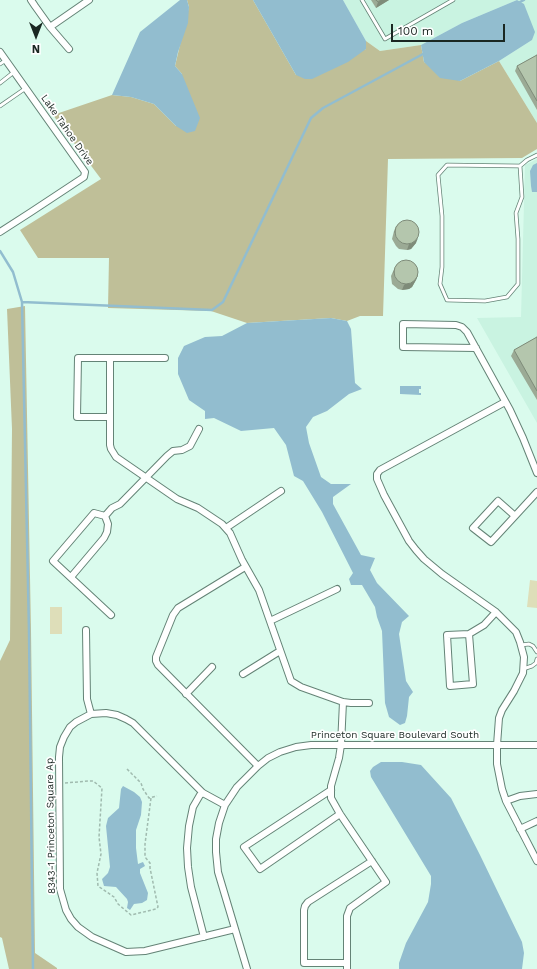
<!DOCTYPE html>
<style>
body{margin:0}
#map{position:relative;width:537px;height:969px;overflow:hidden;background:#dafbed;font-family:"Work Sans",sans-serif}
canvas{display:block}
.north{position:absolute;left:16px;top:16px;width:40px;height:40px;-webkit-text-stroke:3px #fff;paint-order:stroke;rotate:180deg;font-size:11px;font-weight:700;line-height:16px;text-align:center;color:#1a2722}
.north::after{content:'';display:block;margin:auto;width:14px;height:18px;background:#1a2722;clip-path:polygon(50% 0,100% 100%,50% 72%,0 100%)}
.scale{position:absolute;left:391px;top:24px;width:114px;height:18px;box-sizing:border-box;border:2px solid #1a2722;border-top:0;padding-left:5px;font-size:12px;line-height:14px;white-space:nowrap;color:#1a2722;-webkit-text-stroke:3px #fff;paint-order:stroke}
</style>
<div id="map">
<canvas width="537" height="969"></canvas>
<div class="north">N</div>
<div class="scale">100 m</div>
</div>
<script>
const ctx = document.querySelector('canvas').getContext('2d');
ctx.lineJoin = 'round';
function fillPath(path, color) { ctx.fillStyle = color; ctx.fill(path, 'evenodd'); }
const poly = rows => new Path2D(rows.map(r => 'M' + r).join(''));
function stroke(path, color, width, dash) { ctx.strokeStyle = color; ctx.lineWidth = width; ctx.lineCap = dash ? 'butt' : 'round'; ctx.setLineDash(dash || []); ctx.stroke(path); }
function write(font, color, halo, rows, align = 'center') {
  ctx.font = font + ' "Work Sans",sans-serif'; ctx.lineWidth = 3.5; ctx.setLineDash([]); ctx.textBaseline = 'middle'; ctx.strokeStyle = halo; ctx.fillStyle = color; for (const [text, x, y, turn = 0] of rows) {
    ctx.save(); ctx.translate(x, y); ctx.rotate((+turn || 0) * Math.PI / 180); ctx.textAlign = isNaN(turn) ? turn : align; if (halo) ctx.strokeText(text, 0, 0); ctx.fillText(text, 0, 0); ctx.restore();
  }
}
fillPath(poly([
 [343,0,537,0,537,123,499,61,532,40,517,0,462,23,421,45,380,51,366,41],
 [537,159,537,423,477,318,521,317,525,165]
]), '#c9f3e1');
fillPath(poly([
 [530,580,537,581,537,608,527,607],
 [50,607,62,607,62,634,50,634]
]), '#dedeb9');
fillPath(poly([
 [187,0,253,0,296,75,366,49,366,41,380,51,421,45,424,62,460,81,499,61,537,123,537,149,522,158,388,159,383,316,360,316,347,321,331,318,247,323,211,311,108,308,109,258,38,258,20,230,101,179,53,115,112,95,131,97,154,104,176,126,182,74,175,66,189,7],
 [25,306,31,631,35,953,57,968,57,969,9,969,2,938,0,937,0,661,10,640,12,429,7,309]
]), '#bfbf98');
fillPath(poly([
 [180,0,187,0,189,7,188,23,178,52,175,66,182,74,200,118,195,131,187,133,176,126,154,104,131,97,112,95,140,32],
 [253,0,343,0,366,41,366,49,348,62,312,79,305,79,296,75],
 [517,0,524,4,535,32,532,40,499,61,460,81,440,78,424,62,421,45,462,23],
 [537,163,537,192,532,192,531,186,530,171,533,165],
 [331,318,347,321,351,329,355,383,362,389,349,394,327,411,313,417,306,427,309,443,321,477,331,484,351,484,333,497,333,504,361,555,375,558,370,570,377,583,409,616,402,622,399,634,406,681,413,692,409,697,407,716,405,723,400,725,389,717,385,703,382,631,377,617,375,607,362,585,351,585,349,579,353,573,322,512,303,481,294,476,286,445,274,428,241,431,214,418,205,419,205,411,189,400,178,374,178,358,184,346,205,337,222,336,247,323],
 [400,386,421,386,421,389,419,389,419,393,421,393,421,395,400,394],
 [381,762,402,762,421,765,451,798,480,855,522,942,524,953,522,969,399,969,399,963,406,943,428,902,431,884,431,876,371,777,370,771,373,767],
 [123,786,134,792,140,797,142,802,141,815,136,830,136,848,138,864,143,862,145,866,140,869,140,873,148,893,147,900,142,903,134,904,130,910,127,908,128,902,127,899,116,887,104,886,102,879,108,873,110,867,106,826,108,818,119,808,121,789]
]), '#92bdcf');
stroke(poly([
 [520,2,524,0],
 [0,251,13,272,22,302,29,631,33,969],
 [22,302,212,310,223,302,311,118,323,108,423,54]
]), '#92bdcf', 2.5);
const service = poly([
 [362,0,385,39,453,0],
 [0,64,6,60],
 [0,83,14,72],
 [0,106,26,88],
 [520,166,522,197,516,213,518,239,518,284,507,297,485,301,447,300,440,284,442,267,442,216,438,175,447,165,520,166,527,160,537,155],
 [521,645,529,644,533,646,537,652],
 [523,669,532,666,536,663,537,659]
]);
const minor = poly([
 [31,0,35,6,50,27,69,49],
 [50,27,89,0],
 [0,52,85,172,84,177,31,212,0,232],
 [476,348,403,347,403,324,456,325,462,327,467,332,510,410,523,438,537,473],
 [110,358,110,445,111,449,116,457,177,499,198,508,222,524,230,533,242,560,259,590,291,681,301,687,343,702,351,703,369,703],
 [505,402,380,470,377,474,377,479,384,495,409,541,416,550,424,559,442,574,496,612,516,632,520,642,524,657,523,673,514,691,502,710,499,718,497,745,497,764,502,789,506,801,537,861],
 [110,417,77,417,78,358,165,358],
 [498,501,515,516,491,542,473,528,498,501],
 [105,516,94,513,53,561,111,615],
 [105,516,112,508,120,504,167,456,173,451,182,450,190,446,199,429],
 [515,516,537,492],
 [226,528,281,491],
 [245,567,178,608,173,615,156,657,156,661,158,665,258,766],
 [71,577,104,538,107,532,108,524,105,516],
 [270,621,337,589],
 [86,630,87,699,91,714],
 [469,634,473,684,450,686,447,635,469,634],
 [469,634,484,625,496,612],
 [243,674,280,651],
 [186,694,212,667],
 [343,702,341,745,339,758,331,786,331,798,340,814,386,882,350,908,347,916,347,969],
 [331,790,244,847,260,869,340,814],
 [203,793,200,795,193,807,189,826,187,848,188,867,191,887,204,937],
 [506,801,520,796,537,794],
 [225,805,203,793,133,723,126,719,117,715,106,713,91,714,76,722,70,727,64,737,60,747,59,757,60,889,66,910,71,919,78,927,92,937,126,952,145,951,235,929],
 [520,829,537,821],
 [347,963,304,963,304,910,305,906,308,902,372,861],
 [247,969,218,872,216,852,216,839,219,823,225,805,237,787,258,766,268,758,280,752,296,747,311,745,537,745]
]);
stroke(service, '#648376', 4.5);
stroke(minor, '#648376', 8);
stroke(poly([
 [127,769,141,783,143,789,149,798,157,796],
 [65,783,89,781,93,781,102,788,99,837,101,854,97,873,98,886,114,897,118,904,131,915,156,909,158,907,150,868,150,863,145,857,145,844,151,798]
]), '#a0bbaf', 1.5, [3, 2]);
stroke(service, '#fff', 3);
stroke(minor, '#fff', 6);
fillPath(poly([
 [371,0,389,0,376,8],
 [537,55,537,110,515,71,517,66],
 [396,226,416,243,411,249,407,250,399,249,396,246,392,239,394,231],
 [395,267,418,275,416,280,412,287,409,289,402,290,398,289,392,284,391,276],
 [537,337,537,400,511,356,514,350]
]), '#9baa95');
fillPath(poly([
 [381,0,389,0,376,8,378,2],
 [418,238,416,243,411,249,407,250,409,244],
 [418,275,416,280,412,287,409,289,402,290,404,285]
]), '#7e8b79');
const building = poly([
 [376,0,381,0,378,2,376,0],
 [537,55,537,101,517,66,537,55],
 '395 232a12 12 0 1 1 24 0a12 12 0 1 1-24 0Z',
 '394 272a12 12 0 1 1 24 0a12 12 0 1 1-24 0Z',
 [537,337,537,391,514,350,537,337]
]);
fillPath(building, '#b4c6ad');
stroke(building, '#7e8b79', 1);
write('10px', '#1a2722', '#fff', [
 ["Lake Tahoe Drive",67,130,55],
 ["Princeton Square Boulevard South",395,735],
 ["8343-1 Princeton Square Ap",51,826,-91]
]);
</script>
